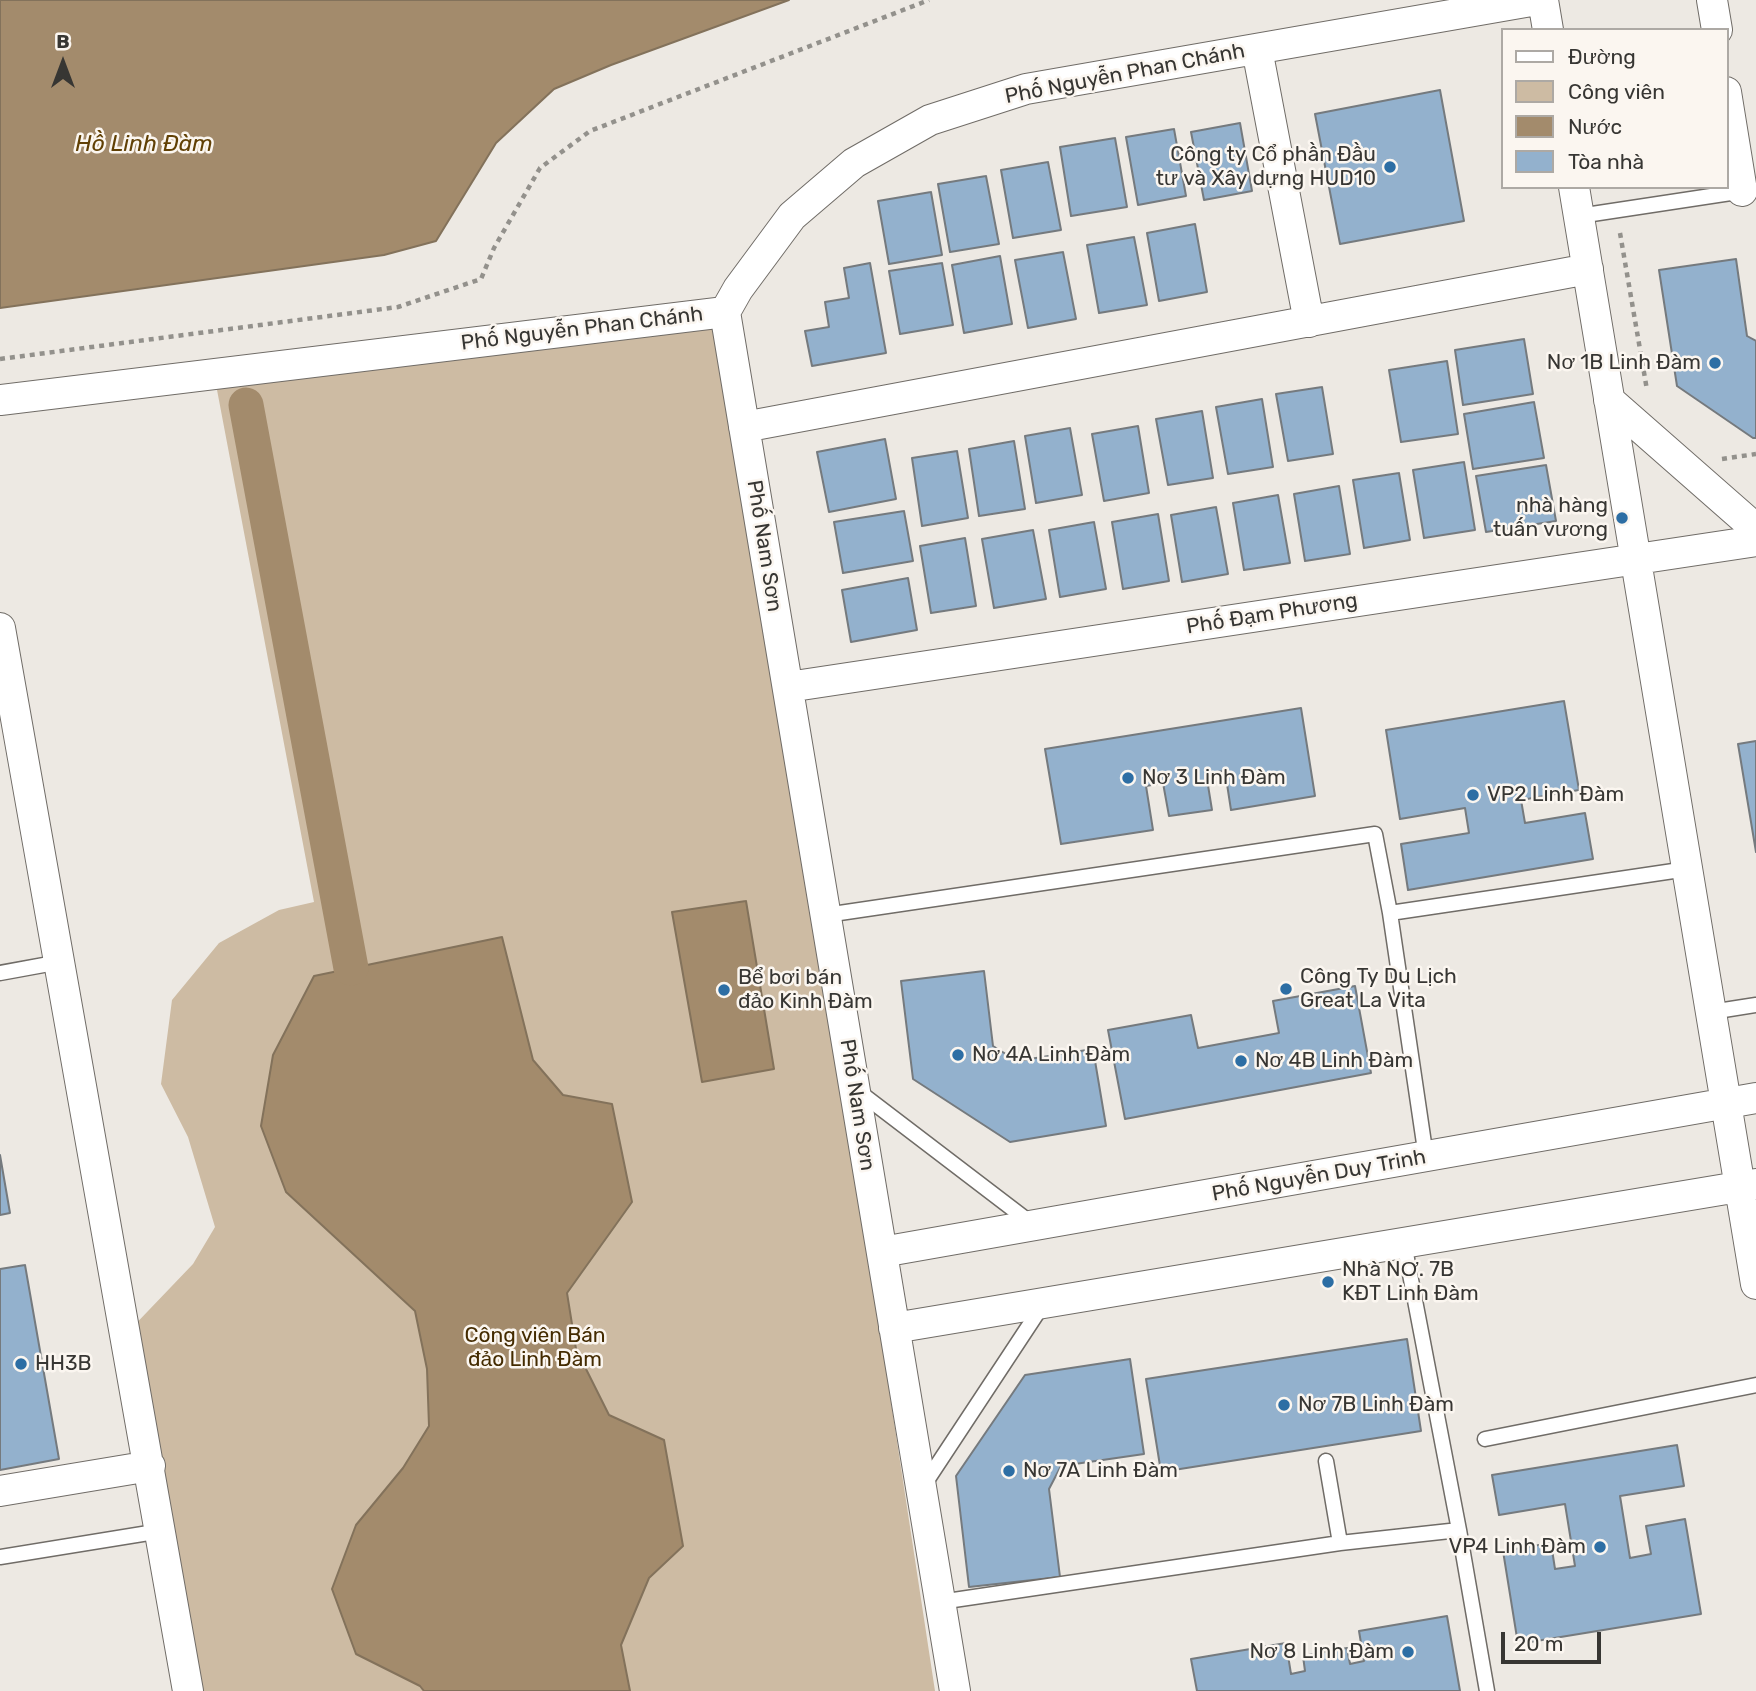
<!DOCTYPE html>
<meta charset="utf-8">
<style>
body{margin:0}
#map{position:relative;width:1756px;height:1691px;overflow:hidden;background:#ede9e3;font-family:Rubik,sans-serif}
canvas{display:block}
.legend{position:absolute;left:1501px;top:28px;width:228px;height:161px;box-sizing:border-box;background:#fbf6f0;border:2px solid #ada9a4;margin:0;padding:9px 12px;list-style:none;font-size:21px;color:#373633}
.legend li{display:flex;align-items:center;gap:14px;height:35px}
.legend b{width:35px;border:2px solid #ada9a4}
.north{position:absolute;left:28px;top:28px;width:70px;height:70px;-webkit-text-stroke:5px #fbf6f0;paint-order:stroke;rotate:0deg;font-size:19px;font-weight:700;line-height:28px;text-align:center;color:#373633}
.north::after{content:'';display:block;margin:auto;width:24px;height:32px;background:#373633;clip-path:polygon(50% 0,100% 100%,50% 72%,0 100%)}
.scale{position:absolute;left:1501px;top:1632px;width:100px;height:32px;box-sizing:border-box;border:4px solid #373633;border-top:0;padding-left:9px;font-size:21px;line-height:24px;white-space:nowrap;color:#373633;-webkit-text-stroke:5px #fbf6f0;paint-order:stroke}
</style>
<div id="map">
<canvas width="1756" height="1691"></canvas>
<ul class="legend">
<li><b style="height:9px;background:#fff"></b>Đường</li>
<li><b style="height:19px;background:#cdbba3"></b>Công viên</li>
<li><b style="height:19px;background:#a38b6c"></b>Nước</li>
<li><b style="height:19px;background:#93b1cd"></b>Tòa nhà</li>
</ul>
<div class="north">B</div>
<div class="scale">20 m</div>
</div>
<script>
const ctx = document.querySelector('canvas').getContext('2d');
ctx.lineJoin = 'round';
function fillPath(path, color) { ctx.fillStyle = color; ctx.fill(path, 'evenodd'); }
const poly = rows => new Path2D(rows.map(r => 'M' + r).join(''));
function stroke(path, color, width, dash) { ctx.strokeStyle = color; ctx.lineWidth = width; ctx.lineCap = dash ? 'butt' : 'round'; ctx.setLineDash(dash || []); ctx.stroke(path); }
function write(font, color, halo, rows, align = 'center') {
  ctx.font = font + ' Rubik,sans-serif'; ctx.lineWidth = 5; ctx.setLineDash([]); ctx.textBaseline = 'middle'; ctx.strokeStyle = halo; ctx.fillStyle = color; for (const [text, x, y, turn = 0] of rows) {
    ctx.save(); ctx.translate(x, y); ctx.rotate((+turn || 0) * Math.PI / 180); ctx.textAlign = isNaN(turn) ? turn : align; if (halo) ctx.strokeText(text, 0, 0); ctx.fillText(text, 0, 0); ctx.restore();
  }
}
fillPath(poly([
 [725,312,935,1691,187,1691,126,1334,193,1264,215,1227,188,1137,161,1084,172,1000,219,943,279,910,314,902,214,374]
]), '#cdbba3');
const water = poly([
 [0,0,789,0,611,65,554,89,496,143,436,241,384,255,0,308,0,0],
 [746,901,774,1069,702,1082,672,912,746,901],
 [502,937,533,1060,563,1095,612,1104,632,1202,567,1293,576,1349,609,1415,664,1440,683,1546,649,1578,621,1645,630,1691,424,1691,420,1686,356,1654,332,1589,356,1525,403,1468,429,1426,427,1369,415,1311,286,1192,261,1126,273,1055,314,976,502,937]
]);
fillPath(water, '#a38b6c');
stroke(water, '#83725b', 2);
stroke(poly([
 [246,405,351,968]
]), '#a38b6c', 35);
const building = poly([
 [1440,90,1464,221,1340,244,1315,114,1440,90],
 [1240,123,1252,191,1204,200,1191,132,1240,123],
 [1174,129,1186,196,1138,205,1126,137,1174,129],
 [1115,138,1127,207,1071,216,1060,147,1115,138],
 [1048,162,1061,230,1013,238,1001,170,1048,162],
 [986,176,999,244,950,252,938,184,986,176],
 [931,192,942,255,889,264,878,201,931,192],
 [1195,224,1207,292,1159,301,1147,233,1195,224],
 [1134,237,1147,305,1099,313,1087,245,1134,237],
 [1063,252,1076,319,1028,328,1015,260,1063,252],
 [1000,256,1012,324,964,333,952,265,1000,256],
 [1736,259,1747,336,1756,341,1756,438,1753,438,1677,386,1659,270,1736,259],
 [870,263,886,353,812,366,805,331,829,327,825,302,849,298,844,268,870,263],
 [942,263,953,325,900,334,889,271,942,263],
 [1524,339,1533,394,1463,405,1455,350,1524,339],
 [1447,361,1458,434,1401,442,1389,370,1447,361],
 [1322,387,1333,454,1288,461,1276,394,1322,387],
 [1262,399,1273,467,1228,474,1216,407,1262,399],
 [1534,402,1544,458,1473,469,1464,414,1534,402],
 [1202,411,1213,478,1168,485,1156,419,1202,411],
 [1138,426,1149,493,1104,501,1092,434,1138,426],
 [1070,428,1082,495,1036,503,1025,436,1070,428],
 [885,439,896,499,829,512,817,452,885,439],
 [1014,441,1025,509,979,516,969,449,1014,441],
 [957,451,968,518,922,526,912,458,957,451],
 [1464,462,1475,530,1424,538,1413,470,1464,462],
 [1546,465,1556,521,1486,532,1476,476,1546,465],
 [1399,473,1410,540,1364,548,1353,480,1399,473],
 [1339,486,1350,554,1305,561,1294,494,1339,486],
 [1278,495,1290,563,1244,570,1233,503,1278,495],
 [1216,507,1228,574,1182,582,1171,515,1216,507],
 [904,511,913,561,843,573,834,522,904,511],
 [1158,514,1169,581,1123,589,1112,522,1158,514],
 [1094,522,1106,589,1060,597,1049,530,1094,522],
 [1033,530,1046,599,994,608,982,539,1033,530],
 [965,538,976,606,931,613,920,546,965,538],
 [908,578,917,630,851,642,842,590,908,578],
 [1564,701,1579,790,1521,800,1525,823,1585,813,1593,859,1408,890,1401,844,1469,833,1465,808,1400,819,1386,730,1564,701],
 [1301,708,1315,796,1231,810,1225,771,1206,773,1212,810,1169,816,1163,783,1146,786,1153,830,1061,844,1045,749,1301,708],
 [1756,741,1756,852,1738,744,1756,741],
 [984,971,993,1046,1017,1061,1093,1049,1106,1126,1010,1142,913,1079,901,981,984,971],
 [1355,986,1371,1073,1125,1119,1108,1030,1191,1015,1198,1048,1279,1033,1273,1001,1355,986],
 [0,1155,10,1213,0,1215,0,1155],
 [25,1265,59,1459,0,1470,0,1269,25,1265],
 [1407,1339,1421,1431,1161,1472,1146,1379,1407,1339],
 [1130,1359,1144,1454,1061,1466,1049,1489,1060,1577,969,1587,956,1476,1025,1375,1130,1359],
 [1677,1445,1684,1486,1620,1496,1630,1558,1651,1554,1646,1526,1685,1519,1701,1614,1518,1644,1503,1551,1551,1543,1555,1569,1575,1566,1565,1504,1499,1515,1492,1475,1677,1445],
 [1447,1616,1460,1691,1197,1691,1191,1659,1286,1643,1291,1674,1305,1671,1303,1656,1347,1648,1350,1664,1364,1661,1359,1631,1447,1616]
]);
fillPath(building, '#93b1cd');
stroke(building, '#757a7e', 2);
const service = poly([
 [1579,216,1744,191],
 [1390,913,1687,869],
 [826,915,1375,834,1390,913,1426,1157],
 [0,973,60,962],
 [1711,1012,1756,1005],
 [858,1091,1031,1223],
 [1404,1243,1459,1530],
 [1485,1439,1756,1385],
 [1326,1461,1340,1543],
 [924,1485,1042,1306],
 [0,1557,161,1531],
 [940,1602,1340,1543,1459,1530,1487,1691]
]);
const minor = poly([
 [1543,0,1548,30],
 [1712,0,1717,30],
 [1257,49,1309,322],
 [1726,92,1742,191],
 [1574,187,1756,1284],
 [725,312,955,1691],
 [725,312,738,289,792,216,854,163,930,120,1026,89,1537,0],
 [0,400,725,312],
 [1609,400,1756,529],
 [744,427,1588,269],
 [0,628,188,1691],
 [788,687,1756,541],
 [882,1252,1756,1098],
 [894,1328,1756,1184],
 [0,1491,150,1466]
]);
stroke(service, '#706c67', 17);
stroke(minor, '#706c67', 32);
stroke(poly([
 [1620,233,1647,390],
 [0,359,398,307,481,279,494,248,540,168,590,131,929,0],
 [1722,459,1756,454]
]), '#93918c', 4.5, [5, 5]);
stroke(service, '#fff', 14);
stroke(minor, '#fff', 30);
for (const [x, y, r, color] of [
 [1390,167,7,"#2d6ea4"],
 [1715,363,7,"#2d6ea4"],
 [1622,518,7,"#2d6ea4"],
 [1128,778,7,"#2d6ea4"],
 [1473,795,7,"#2d6ea4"],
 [1286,989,7,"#2d6ea4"],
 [724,990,7,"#2d6ea4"],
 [958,1055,7,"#2d6ea4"],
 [1241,1061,7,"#2d6ea4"],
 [1328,1282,7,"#2d6ea4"],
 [21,1364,7,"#2d6ea4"],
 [1284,1405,7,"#2d6ea4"],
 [1009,1471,7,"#2d6ea4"],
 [1600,1547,7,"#2d6ea4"],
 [1408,1652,7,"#2d6ea4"]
]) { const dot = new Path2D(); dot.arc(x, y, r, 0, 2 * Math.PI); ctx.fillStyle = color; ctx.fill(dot); stroke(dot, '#fbf6f0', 2.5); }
write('21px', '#373633', '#fbf6f0', [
 ["Phố Nguyễn Phan Chánh",1125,74,-11],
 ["Phố Nguyễn Phan Chánh",582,329,-7],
 ["Phố Nam Sơn",764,546,81],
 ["Phố Đạm Phương",1272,614,-9],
 ["Phố Nam Sơn",857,1105,81],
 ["Phố Nguyễn Duy Trinh",1319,1176,-10]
]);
write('21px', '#373633', '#fbf6f0', [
 ["Công ty Cổ phần Đầu",1376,155,"right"],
 ["tư và Xây dựng HUD10",1376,179,"right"],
 ["Nơ 1B Linh Đàm",1701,363,"right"],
 ["nhà hàng",1608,506,"right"],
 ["tuấn vương",1608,530,"right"],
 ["Nơ 3 Linh Đàm",1142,778],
 ["VP2 Linh Đàm",1487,795],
 ["Công Ty Du Lịch",1300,977],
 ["Great La Vita",1300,1001],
 ["Bể bơi bán",738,978],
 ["đảo Kinh Đàm",738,1002],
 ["Nơ 4A Linh Đàm",972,1055],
 ["Nơ 4B Linh Đàm",1255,1061],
 ["Nhà NƠ. 7B",1342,1270],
 ["KĐT Linh Đàm",1342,1294],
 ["HH3B",35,1364],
 ["Nơ 7B Linh Đàm",1298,1405],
 ["Nơ 7A Linh Đàm",1023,1471],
 ["VP4 Linh Đàm",1586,1547,"right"],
 ["Nơ 8 Linh Đàm",1394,1652,"right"]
], 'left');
write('21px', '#442b00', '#fbf6f0', [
 ["Công viên Bán",535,1336],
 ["đảo Linh Đàm",535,1360]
]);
write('italic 23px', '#614004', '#fbf6f0', [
 ["Hồ Linh Đàm",144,144]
]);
</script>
